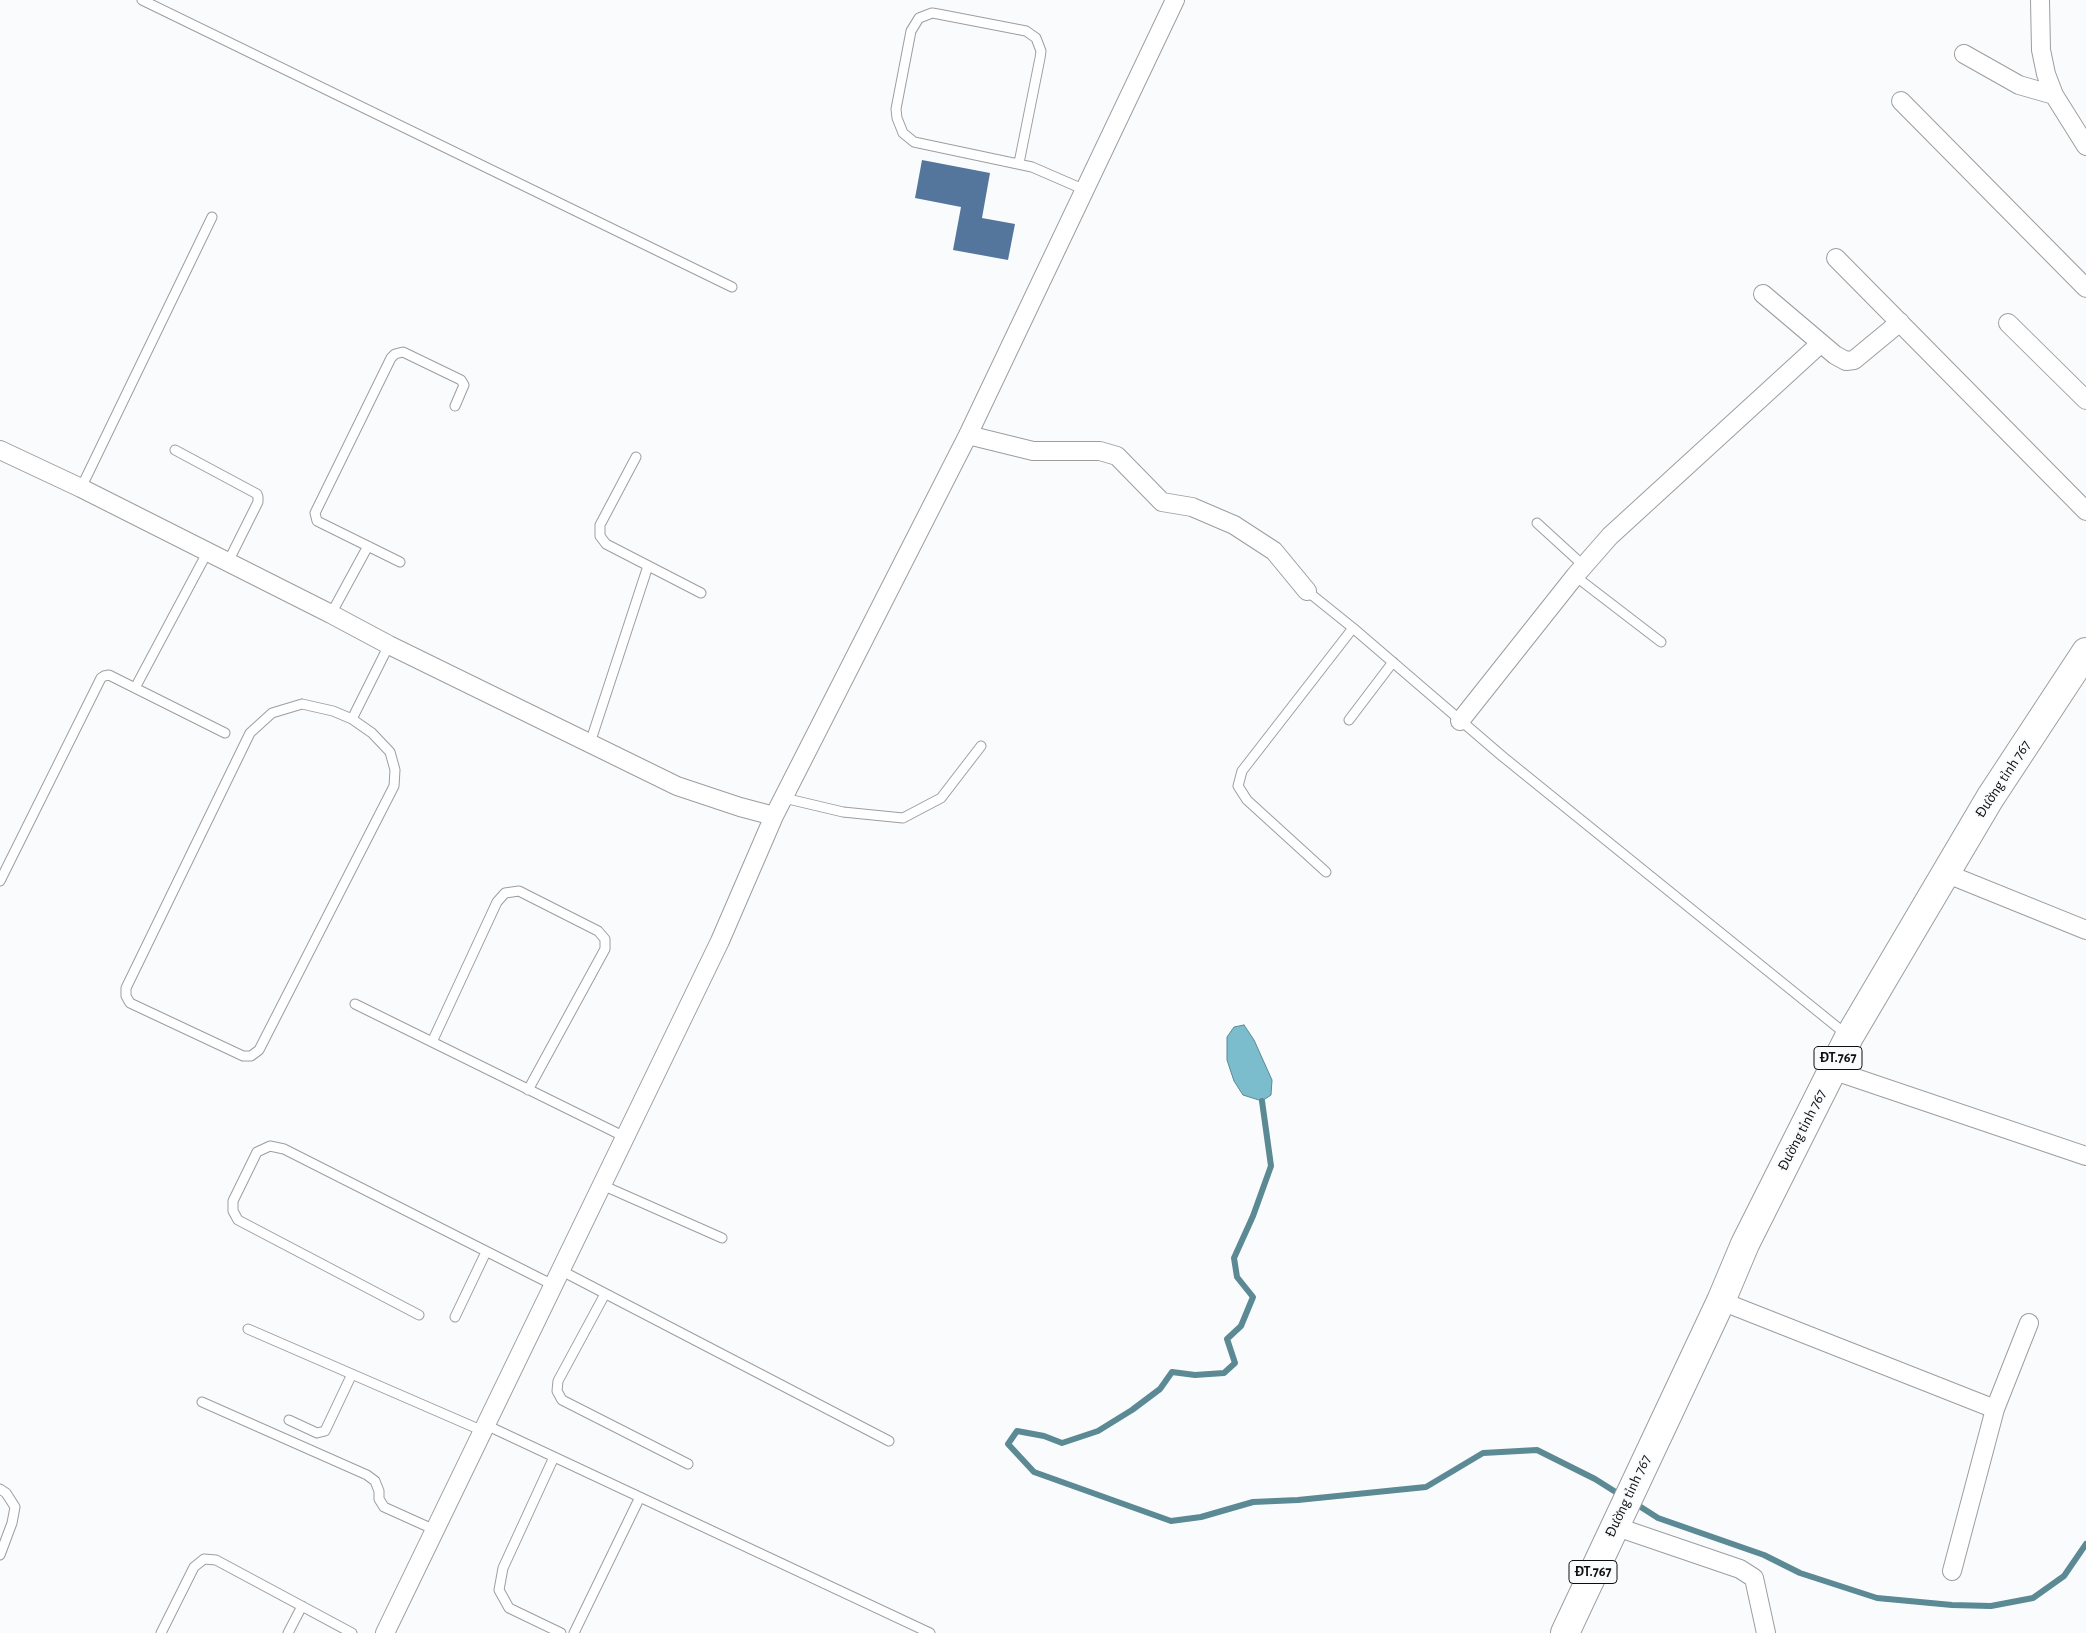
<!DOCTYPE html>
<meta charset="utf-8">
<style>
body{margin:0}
canvas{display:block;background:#f9fbfd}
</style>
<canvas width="2086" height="1633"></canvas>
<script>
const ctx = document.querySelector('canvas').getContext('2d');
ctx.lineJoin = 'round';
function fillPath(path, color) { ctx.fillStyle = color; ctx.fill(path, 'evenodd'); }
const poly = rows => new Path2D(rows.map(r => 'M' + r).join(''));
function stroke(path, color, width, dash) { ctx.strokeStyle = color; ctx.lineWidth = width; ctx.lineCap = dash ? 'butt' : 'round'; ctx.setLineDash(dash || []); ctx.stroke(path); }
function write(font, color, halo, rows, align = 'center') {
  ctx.font = font + ' "Alegreya Sans",sans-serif'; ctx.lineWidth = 4; ctx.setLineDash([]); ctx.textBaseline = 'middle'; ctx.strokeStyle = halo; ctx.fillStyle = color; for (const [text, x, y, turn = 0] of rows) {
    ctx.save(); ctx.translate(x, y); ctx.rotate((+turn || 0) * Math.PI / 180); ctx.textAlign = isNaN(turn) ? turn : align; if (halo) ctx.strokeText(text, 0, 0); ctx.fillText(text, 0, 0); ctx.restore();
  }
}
const water = poly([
 [1244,1025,1254,1040,1272,1080,1271,1095,1262,1101,1243,1095,1234,1081,1227,1060,1227,1037,1234,1027,1244,1025]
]);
fillPath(water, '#7bbdcc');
stroke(water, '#5b8994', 1);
stroke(poly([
 [1262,1101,1271,1166,1253,1216,1234,1258,1237,1277,1253,1297,1241,1326,1227,1339,1235,1363,1224,1373,1195,1375,1172,1372,1160,1389,1132,1410,1098,1431,1062,1443,1044,1436,1017,1431,1008,1444,1034,1472,1171,1521,1201,1517,1253,1502,1298,1500,1426,1487,1483,1453,1537,1450,1595,1479,1622,1496],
 [1633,1502,1658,1518,1764,1555,1800,1573,1877,1598,1952,1605,1991,1606,2033,1598,2064,1576,2086,1544]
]), '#5b8994', 6);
fillPath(poly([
 [922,160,990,173,982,218,1015,224,1008,260,953,250,961,207,915,198]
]), '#55769c');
const service = poly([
 [142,0,732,287],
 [1019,163,1040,58,1041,51,1036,38,1026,31,938,14,932,13,919,18,911,31,896,109,897,118,903,133,914,142,1032,167,1085,190],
 [175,450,257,494,258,497,258,502,228,562],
 [636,457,600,525,600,536,606,544,701,593],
 [81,488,212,217],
 [1537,523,1584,566],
 [400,562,317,521,315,513,391,358,395,354,403,352,461,380,464,385,455,406],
 [1575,576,1661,642],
 [1307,591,1353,628,1502,756,1847,1035],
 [331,614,368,546],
 [135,688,208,551],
 [302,704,333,711,352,719,372,733,390,752,395,770,394,786,259,1050,251,1056,243,1056,130,1003,126,996,126,988,250,733,272,713,302,704],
 [352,719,389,645],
 [1349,720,1393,662],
 [590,743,648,566],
 [784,798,843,812,903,818,941,798,981,746],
 [1326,872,1247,800,1238,786,1242,771,1353,628],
 [0,881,101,678,104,676,109,675,225,733],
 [355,1004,625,1137],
 [432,1042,497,902,505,893,519,891,598,931,605,939,605,949,528,1090],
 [602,1185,722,1238],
 [560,1270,889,1441],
 [605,1294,558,1381,557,1391,562,1400,688,1464],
 [419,1315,238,1220,233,1211,233,1201,257,1152,270,1146,284,1149,553,1285],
 [455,1317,486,1252],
 [248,1329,483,1431],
 [202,1402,367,1475,375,1481,379,1491,379,1499,384,1507,435,1530],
 [289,1420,317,1433,325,1431,352,1374],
 [486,1425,930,1633],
 [554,1457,503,1568,499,1590,509,1608,561,1633],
 [0,1489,6,1493,15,1507,12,1523,0,1555],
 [161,1633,194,1567,204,1559,216,1560,352,1633],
 [288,1633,302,1606],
 [574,1633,640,1497]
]);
const minor = poly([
 [2040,0,2041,50,2046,74,2054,95,2086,146],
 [1964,54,2019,85,2054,95],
 [1901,101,2086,288],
 [1836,258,2086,511],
 [1763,294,1835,355,1846,361,1854,360,1900,322],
 [2008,323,2086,400],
 [968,435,1033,451,1100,451,1117,456,1162,502,1192,507,1234,525,1274,551,1307,591],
 [0,450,81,488,331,614,389,645,677,786,740,807,774,816,720,941,385,1633],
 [1460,721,1575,576,1610,536,1821,343],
 [774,816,968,435,1175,0],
 [1945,873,2086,930],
 [1832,1070,2086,1156],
 [1721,1301,1995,1409,2029,1323],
 [1614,1526,1740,1569,1754,1578,1766,1633],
 [1952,1571,1995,1409]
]);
const primary = poly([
 [1565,1633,1721,1301,1745,1244,1849,1037,1990,798,2086,652]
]);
stroke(service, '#9c9ea0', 11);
stroke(minor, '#9c9ea0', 20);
stroke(primary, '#9c9ea0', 30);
stroke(service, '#fff', 9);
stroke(minor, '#fff', 18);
stroke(primary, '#fff', 28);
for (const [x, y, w] of [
 [1838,1058,48],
 [1593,1572,48]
]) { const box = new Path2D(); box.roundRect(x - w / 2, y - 11.5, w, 23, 4); ctx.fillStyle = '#f9fbfd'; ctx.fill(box); stroke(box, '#0f0f10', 1); }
write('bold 14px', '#0f0f10', null, [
 ["ĐT.767",1838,1058],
 ["ĐT.767",1593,1572]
]);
write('15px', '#0f0f10', '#f9fbfd', [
 ["Đường tỉnh 767",2003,779,-57],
 ["Đường tỉnh 767",1802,1130,-63],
 ["Đường tỉnh 767",1628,1496,-65]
]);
</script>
